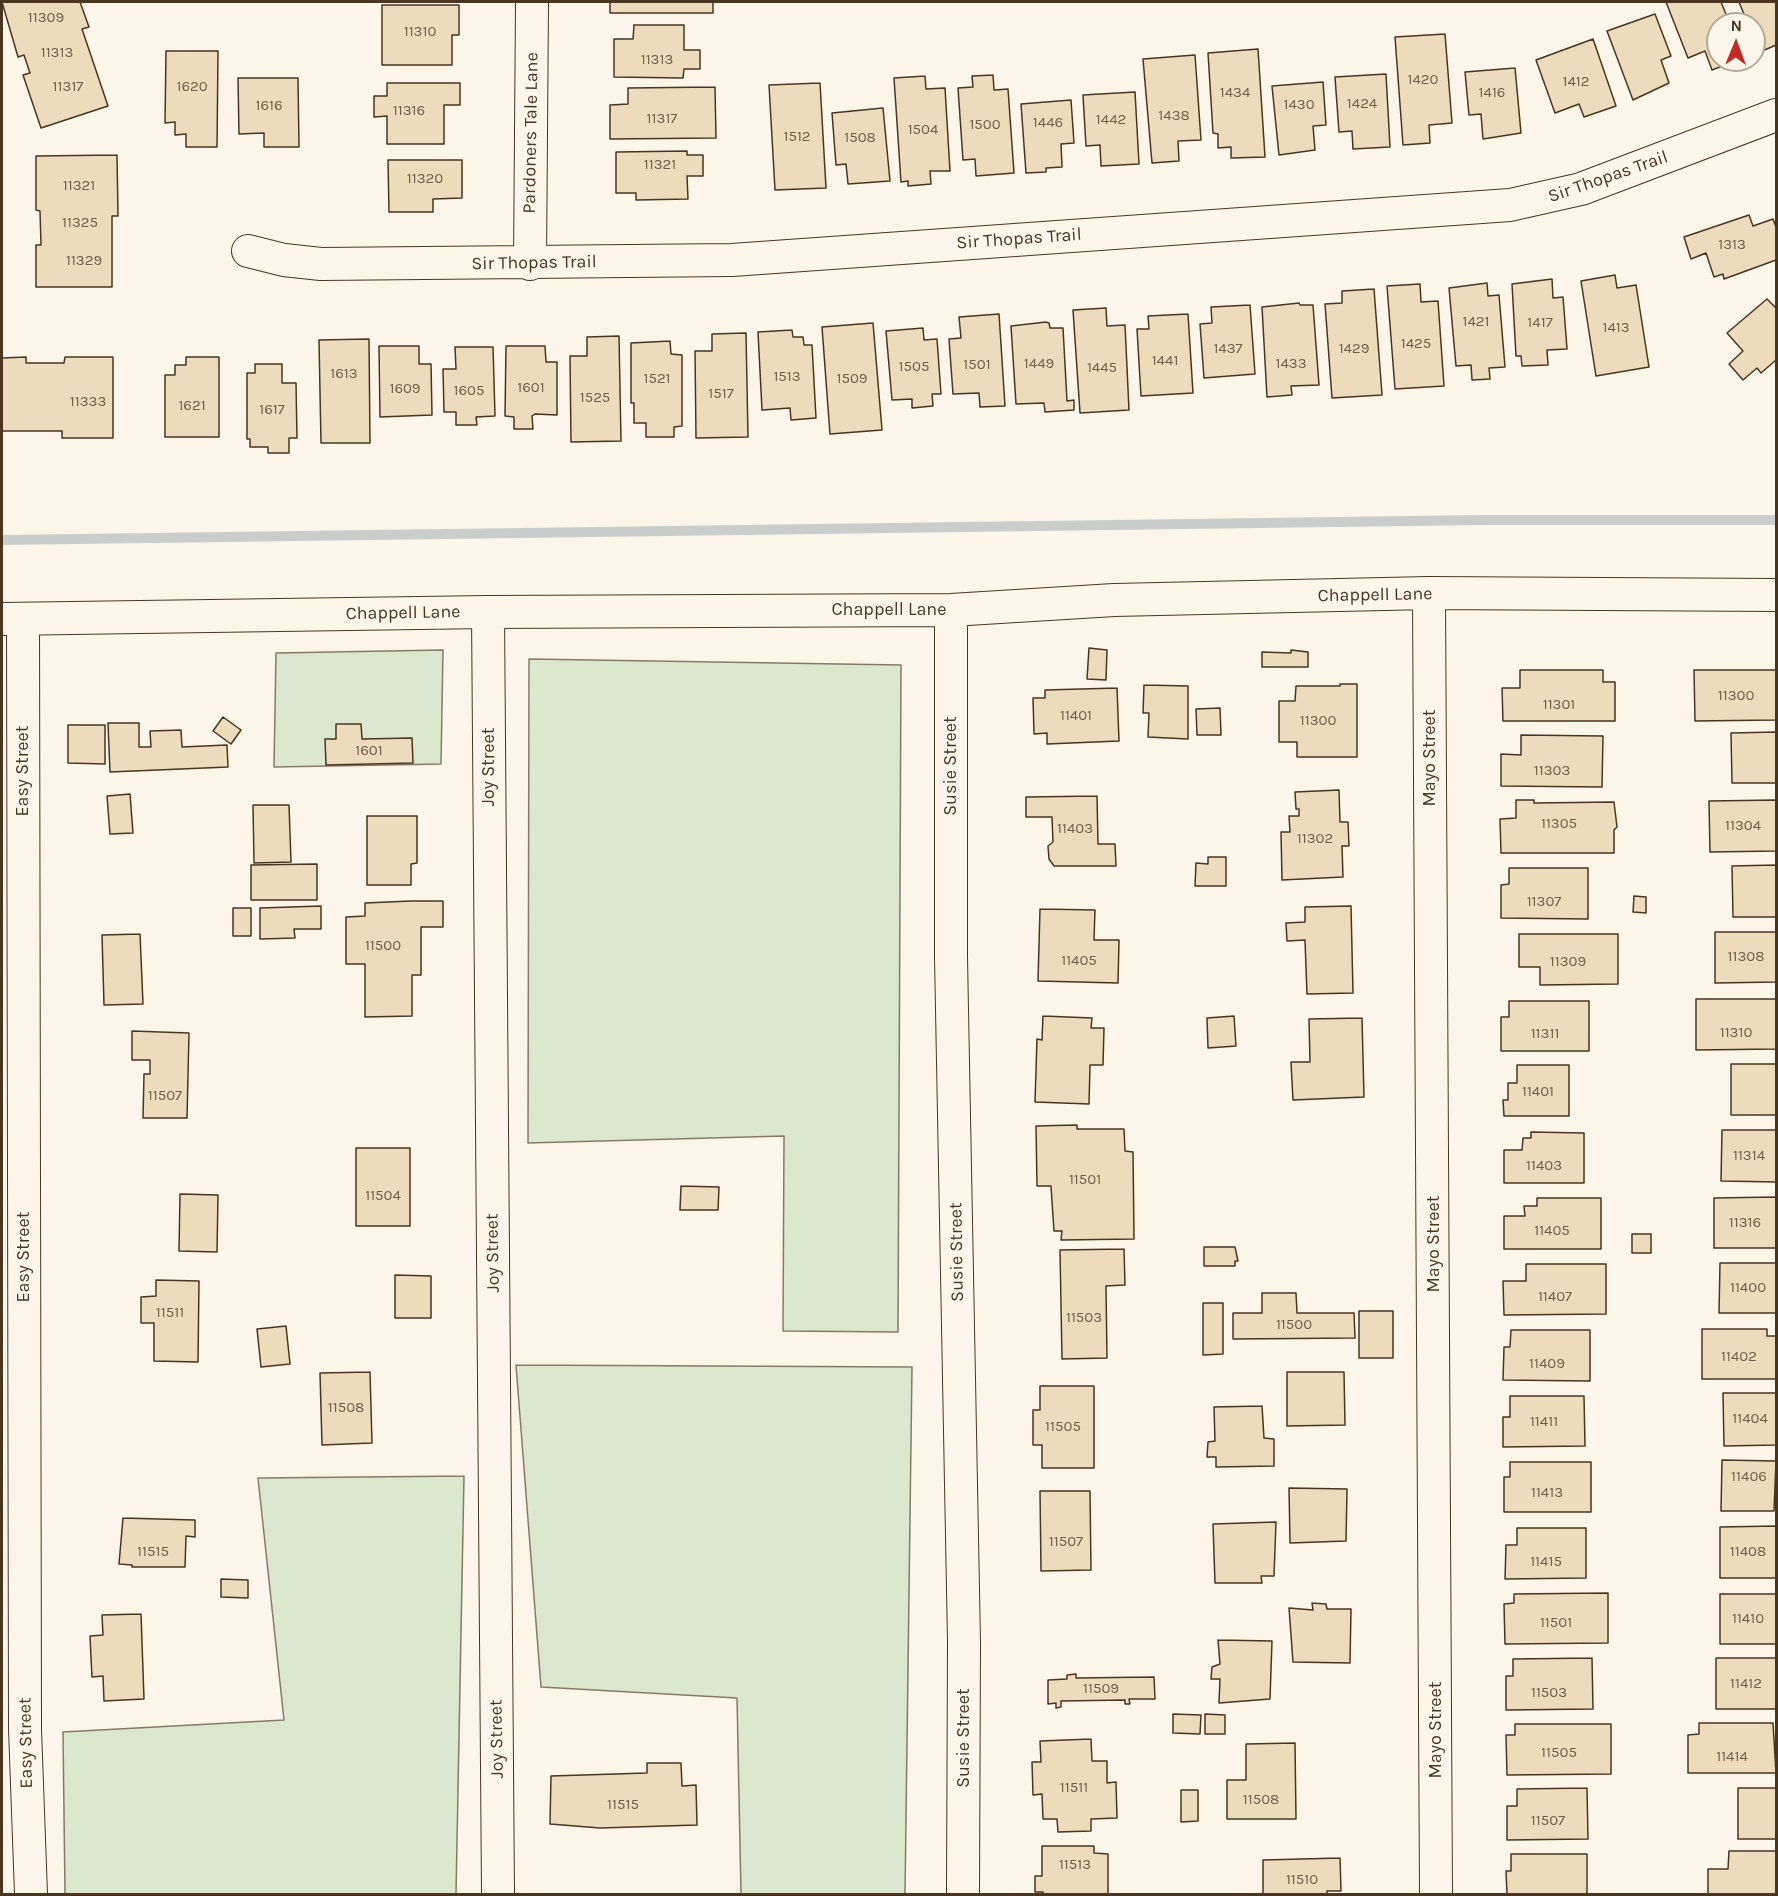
<!DOCTYPE html>
<style>
body{margin:0}
#map{position:relative;width:1778px;height:1896px;overflow:hidden;background:#fbf6e9;font-family:Karla,sans-serif}
canvas{display:block}
.frame{position:absolute;inset:0;border:3px solid #4a3520;pointer-events:none}
.north{position:absolute;left:1706px;top:12px;width:60px;height:60px;box-sizing:border-box;background:#fbf6e9;border:2px solid #b4a999;border-radius:50%;rotate:1deg;font-size:16px;font-weight:700;line-height:24px;text-align:center;color:#4a3520}
.north::after{content:'';display:block;margin:auto;width:21px;height:27px;background:#c62828;clip-path:polygon(50% 0,100% 100%,50% 72%,0 100%)}
</style>
<div id="map">
<canvas width="1778" height="1896"></canvas>
<div class="frame"></div>
<div class="north">N</div>
</div>
<script>
const ctx = document.querySelector('canvas').getContext('2d');
ctx.lineJoin = 'round';
function fillPath(path, color) { ctx.fillStyle = color; ctx.fill(path, 'evenodd'); }
const poly = rows => new Path2D(rows.map(r => 'M' + r).join(''));
function stroke(path, color, width, dash) { ctx.strokeStyle = color; ctx.lineWidth = width; ctx.lineCap = dash ? 'butt' : 'round'; ctx.setLineDash(dash || []); ctx.stroke(path); }
function write(font, color, halo, rows, align = 'center') {
  ctx.font = font + ' Karla,sans-serif'; ctx.lineWidth = 4.5; ctx.setLineDash([]); ctx.textBaseline = 'middle'; ctx.strokeStyle = halo; ctx.fillStyle = color; for (const [text, x, y, turn = 0] of rows) {
    ctx.save(); ctx.translate(x, y); ctx.rotate((+turn || 0) * Math.PI / 180); ctx.textAlign = isNaN(turn) ? turn : align; if (halo) ctx.strokeText(text, 0, 0); ctx.fillText(text, 0, 0); ctx.restore();
  }
}
const green = poly([
 [443,650,441,764,274,767,276,653,443,650],
 [529,659,901,665,898,1332,783,1331,784,1136,528,1143,529,659],
 [516,1365,912,1367,905,1894,741,1894,737,1698,541,1687,516,1365],
 [464,1476,456,1894,65,1894,63,1732,284,1720,258,1478,464,1476]
]);
fillPath(green, '#dce7d0');
stroke(green, '#887966', 1.5);
stroke(poly([
 [2,540,1483,520,1776,520]
]), '#c9cecd', 10);
const building = poly([
 [2,2,80,2,89,27,82,29,108,106,41,128,23,75,30,73,24,55,18,57,2,2],
 [610,2,713,2,713,13,610,13,610,2],
 [1666,2,1721,2,1730,24,1718,24,1718,60,1738,60,1712,70,1705,51,1688,58,1666,2],
 [1739,2,1776,2,1776,45,1760,52,1754,38,1754,24,1748,24,1739,2],
 [382,5,459,5,459,35,452,35,452,65,382,65,382,5],
 [1655,14,1671,56,1661,60,1669,83,1633,100,1607,31,1655,14],
 [634,25,684,25,684,50,700,50,700,69,684,69,683,78,614,77,614,39,633,39,634,25],
 [1445,34,1452,123,1429,125,1430,143,1403,145,1395,37,1445,34],
 [1593,39,1616,106,1584,117,1579,104,1555,113,1536,60,1593,39],
 [1258,49,1265,157,1231,158,1231,147,1218,148,1218,134,1213,133,1208,53,1258,49],
 [166,51,218,51,217,147,186,147,186,134,175,135,175,122,165,123,166,51],
 [1195,55,1201,140,1178,141,1179,161,1152,163,1143,59,1195,55],
 [1515,68,1521,133,1483,139,1481,114,1469,115,1465,72,1515,68],
 [1386,74,1390,147,1353,149,1352,131,1339,132,1335,77,1386,74],
 [993,75,994,90,1008,89,1014,173,976,176,975,159,963,160,958,88,973,87,972,76,993,75],
 [925,76,926,89,945,88,950,171,930,171,931,184,908,186,908,181,901,182,894,78,925,76],
 [238,78,298,78,299,147,264,147,264,133,239,134,238,78],
 [1323,82,1326,125,1313,126,1315,150,1279,155,1272,86,1323,82],
 [387,83,460,83,460,105,444,105,444,144,387,144,387,116,374,117,374,96,387,96,387,83],
 [820,83,826,188,775,190,769,85,820,83],
 [715,87,716,138,610,139,610,105,628,104,628,88,715,87],
 [1135,92,1139,164,1101,166,1100,145,1086,146,1083,95,1135,92],
 [1071,100,1074,143,1061,144,1062,167,1046,168,1046,172,1026,173,1021,104,1071,100],
 [883,108,890,181,848,184,846,164,836,165,832,113,883,108],
 [687,151,687,155,703,155,703,176,687,176,688,199,636,200,636,193,616,193,616,152,687,151],
 [117,155,118,216,112,216,112,287,36,287,36,245,41,245,40,211,36,210,36,156,117,155],
 [388,160,462,160,462,198,433,199,433,212,389,212,388,160],
 [1749,215,1753,226,1773,219,1776,227,1776,260,1724,279,1723,274,1714,277,1706,253,1691,259,1684,237,1749,215],
 [1615,275,1617,288,1636,285,1649,367,1596,376,1581,281,1615,275],
 [1552,279,1553,298,1563,297,1567,349,1547,350,1548,365,1522,366,1521,356,1516,356,1512,284,1552,279],
 [1487,283,1488,296,1499,295,1505,367,1489,368,1490,379,1472,380,1471,365,1456,366,1449,288,1487,283],
 [1420,284,1421,302,1438,301,1444,386,1395,389,1387,286,1420,284],
 [1374,289,1382,395,1332,398,1325,304,1342,303,1342,291,1374,289],
 [1767,299,1776,308,1776,360,1761,373,1757,368,1743,380,1729,364,1743,351,1727,333,1767,299],
 [1299,303,1300,305,1313,305,1319,385,1291,386,1292,395,1267,397,1262,307,1299,303],
 [1250,305,1255,374,1204,378,1200,324,1212,323,1211,307,1250,305],
 [1106,308,1107,326,1125,325,1129,410,1080,413,1073,310,1106,308],
 [999,314,1005,406,980,407,979,393,953,394,949,339,961,338,959,317,999,314],
 [1188,314,1193,393,1141,396,1137,329,1149,329,1148,316,1188,314],
 [1046,322,1049,323,1050,328,1063,328,1067,401,1074,400,1074,410,1045,412,1044,403,1016,404,1011,326,1046,322],
 [873,323,882,430,830,434,822,327,873,323],
 [923,328,924,340,937,339,941,394,932,394,933,406,912,408,912,399,892,400,886,331,923,328],
 [792,330,793,337,803,337,804,345,812,345,816,418,791,420,790,408,762,410,758,332,792,330],
 [746,333,748,437,696,438,695,351,712,351,712,334,746,333],
 [619,336,621,441,571,442,570,356,587,356,587,337,619,336],
 [369,339,370,443,321,443,319,340,369,339],
 [670,341,671,354,682,355,682,426,674,427,674,437,646,437,646,423,634,423,634,403,631,403,631,343,670,341],
 [379,346,419,346,419,364,431,364,432,415,380,417,379,346],
 [506,346,545,346,546,362,557,362,557,415,535,414,532,416,533,429,514,429,514,417,505,416,506,346],
 [455,347,493,347,495,416,476,417,477,425,456,425,456,412,444,412,443,369,456,369,455,347],
 [26,357,26,363,64,363,65,357,113,357,113,438,62,438,62,431,2,431,2,358,26,357],
 [186,357,219,357,219,437,165,437,165,375,175,375,175,365,186,365,186,357],
 [255,364,282,364,282,383,296,383,297,438,289,438,289,453,268,453,268,447,250,447,250,439,247,439,247,373,255,373,255,364],
 [1089,648,1107,650,1106,680,1087,679,1089,648],
 [1291,650,1308,652,1308,667,1262,667,1262,652,1291,653,1291,650],
 [1520,670,1603,670,1603,682,1615,682,1615,721,1503,721,1502,688,1520,688,1520,670],
 [1694,670,1776,670,1776,720,1695,721,1694,670],
 [1340,684,1357,684,1357,757,1297,757,1297,742,1279,742,1279,701,1295,701,1296,686,1340,686,1340,684],
 [1144,685,1188,686,1188,739,1148,737,1149,713,1143,713,1144,685],
 [1117,688,1119,741,1047,744,1047,733,1034,734,1033,698,1045,698,1045,690,1117,688],
 [1220,708,1221,735,1197,735,1196,709,1220,708],
 [223,717,241,730,231,744,213,731,223,717],
 [108,723,139,723,139,747,151,747,150,731,181,730,182,747,227,745,228,767,110,772,108,723],
 [336,724,361,724,362,739,412,738,413,763,326,765,325,739,336,739,336,724],
 [68,725,105,725,105,764,68,763,68,725],
 [1776,732,1776,783,1732,783,1731,733,1776,732],
 [1521,735,1603,736,1602,787,1501,786,1501,754,1521,755,1521,735],
 [1339,790,1340,822,1348,822,1349,846,1342,846,1343,877,1282,880,1281,832,1290,832,1289,816,1299,816,1299,809,1296,809,1295,792,1339,790],
 [130,794,133,833,110,834,107,796,130,794],
 [1097,796,1098,844,1115,844,1116,866,1054,866,1049,859,1048,846,1053,842,1052,817,1026,817,1026,797,1097,796],
 [1516,800,1534,800,1534,803,1614,802,1617,827,1614,830,1614,853,1501,853,1500,819,1516,818,1516,800],
 [1776,800,1776,851,1710,852,1709,801,1776,800],
 [253,805,289,805,291,862,254,863,253,805],
 [367,816,417,816,417,863,411,864,411,885,367,885,367,816],
 [1208,857,1226,857,1226,886,1195,886,1196,863,1208,864,1208,857],
 [317,864,317,900,251,900,251,865,317,864],
 [1776,865,1776,917,1733,917,1732,866,1776,865],
 [1509,868,1588,868,1588,919,1501,918,1501,885,1509,884,1509,868],
 [1634,896,1646,897,1646,913,1633,912,1634,896],
 [411,901,443,901,443,927,421,927,421,975,412,975,412,1016,365,1017,365,964,346,964,346,917,365,916,365,903,411,901],
 [321,906,321,929,294,929,295,938,260,939,260,908,321,906],
 [1351,906,1353,993,1307,994,1305,940,1287,941,1286,923,1305,922,1305,907,1351,906],
 [233,908,251,908,251,936,233,936,233,908],
 [1040,909,1095,910,1094,940,1119,940,1118,983,1038,981,1040,909],
 [1715,932,1776,932,1776,982,1715,983,1715,932],
 [140,934,143,1004,104,1005,102,935,140,934],
 [1519,934,1618,934,1618,984,1540,985,1540,967,1519,967,1519,934],
 [1696,999,1776,999,1776,1049,1696,1050,1696,999],
 [1509,1001,1589,1001,1589,1051,1501,1051,1501,1017,1509,1017,1509,1001],
 [1043,1016,1092,1018,1091,1028,1104,1028,1103,1065,1090,1065,1089,1104,1035,1102,1037,1039,1042,1040,1043,1016],
 [1234,1016,1236,1046,1208,1048,1207,1018,1234,1016],
 [1362,1018,1364,1097,1293,1100,1291,1062,1310,1062,1309,1019,1362,1018],
 [132,1031,189,1033,187,1118,143,1118,144,1074,150,1074,150,1060,132,1060,132,1031],
 [1731,1064,1776,1064,1776,1115,1731,1115,1731,1064],
 [1517,1065,1569,1065,1569,1116,1504,1116,1503,1100,1508,1100,1508,1083,1517,1083,1517,1065],
 [1077,1125,1077,1129,1124,1129,1125,1151,1133,1152,1134,1239,1061,1240,1062,1231,1054,1231,1051,1186,1037,1186,1036,1126,1077,1125],
 [1722,1130,1776,1130,1776,1182,1721,1181,1722,1130],
 [1531,1132,1584,1133,1584,1183,1504,1183,1504,1150,1522,1150,1523,1138,1531,1138,1531,1132],
 [356,1148,410,1148,410,1226,356,1226,356,1148],
 [681,1186,719,1187,718,1210,680,1210,681,1186],
 [180,1194,218,1195,217,1252,179,1251,180,1194],
 [1776,1197,1776,1248,1714,1248,1714,1198,1776,1197],
 [1537,1198,1601,1198,1601,1249,1504,1249,1504,1216,1525,1216,1524,1206,1537,1206,1537,1198],
 [1632,1234,1651,1234,1651,1253,1632,1253,1632,1234],
 [1204,1247,1235,1247,1238,1261,1235,1261,1235,1266,1204,1266,1204,1247],
 [1124,1249,1125,1285,1106,1286,1107,1358,1062,1359,1060,1250,1124,1249],
 [1720,1263,1776,1263,1776,1313,1719,1313,1720,1263],
 [1526,1264,1606,1264,1606,1314,1504,1315,1503,1281,1526,1281,1526,1264],
 [395,1275,431,1276,431,1318,395,1318,395,1275],
 [156,1280,199,1281,198,1362,154,1361,154,1323,141,1323,141,1297,156,1296,156,1280],
 [1262,1293,1296,1293,1297,1313,1354,1313,1355,1338,1233,1339,1233,1313,1262,1313,1262,1293],
 [1203,1303,1223,1303,1223,1354,1203,1355,1203,1303],
 [1359,1311,1393,1311,1393,1358,1359,1358,1359,1311],
 [286,1326,290,1364,261,1367,257,1329,286,1326],
 [1702,1329,1767,1329,1767,1336,1776,1336,1776,1379,1702,1379,1702,1329],
 [1511,1330,1590,1330,1590,1381,1503,1380,1504,1347,1510,1347,1511,1330],
 [370,1372,372,1443,322,1445,320,1373,370,1372],
 [1287,1372,1344,1372,1345,1425,1287,1426,1287,1372],
 [1040,1386,1094,1386,1094,1468,1042,1468,1042,1445,1033,1445,1033,1410,1040,1410,1040,1386],
 [1723,1393,1776,1393,1776,1445,1724,1446,1723,1393],
 [1510,1396,1584,1396,1585,1446,1503,1447,1503,1417,1510,1417,1510,1396],
 [1262,1406,1264,1438,1274,1439,1274,1466,1216,1467,1216,1457,1207,1457,1208,1442,1215,1441,1214,1407,1262,1406],
 [1722,1460,1776,1461,1774,1511,1721,1511,1722,1460],
 [1510,1462,1591,1462,1591,1512,1504,1512,1504,1477,1510,1477,1510,1462],
 [1289,1488,1347,1489,1346,1541,1290,1543,1289,1488],
 [1040,1491,1090,1491,1091,1570,1041,1571,1040,1491],
 [123,1518,195,1520,195,1537,186,1536,185,1567,132,1567,132,1565,119,1564,123,1518],
 [1276,1522,1274,1576,1261,1576,1262,1583,1215,1583,1213,1524,1276,1522],
 [1776,1526,1776,1578,1720,1578,1720,1527,1776,1526],
 [1517,1528,1586,1528,1586,1578,1505,1579,1506,1545,1517,1545,1517,1528],
 [221,1579,248,1580,248,1598,221,1597,221,1579],
 [1608,1593,1608,1643,1505,1644,1504,1604,1514,1603,1514,1594,1608,1593],
 [1720,1594,1776,1594,1776,1644,1720,1644,1720,1594],
 [1312,1603,1326,1604,1327,1609,1351,1609,1350,1663,1293,1662,1289,1608,1313,1610,1312,1603],
 [141,1614,144,1699,104,1701,103,1676,92,1677,90,1636,103,1635,102,1615,141,1614],
 [1218,1640,1272,1641,1270,1699,1219,1703,1220,1679,1211,1679,1212,1667,1220,1664,1218,1640],
 [1592,1658,1593,1709,1506,1710,1506,1676,1513,1676,1513,1659,1592,1658],
 [1716,1658,1776,1658,1776,1709,1716,1709,1716,1658],
 [1076,1674,1076,1678,1154,1677,1155,1699,1129,1699,1130,1704,1125,1704,1125,1700,1061,1701,1061,1707,1056,1708,1056,1703,1048,1704,1048,1680,1067,1679,1067,1675,1076,1674],
 [1173,1714,1201,1715,1200,1734,1173,1733,1173,1714],
 [1205,1714,1225,1715,1225,1734,1205,1734,1205,1714],
 [1699,1723,1773,1723,1776,1773,1688,1773,1688,1735,1699,1734,1699,1723],
 [1515,1724,1611,1724,1611,1774,1507,1775,1506,1735,1515,1735,1515,1724],
 [1091,1739,1092,1761,1107,1761,1107,1783,1116,1782,1117,1818,1091,1819,1091,1831,1058,1832,1057,1819,1043,1819,1042,1794,1033,1795,1032,1762,1041,1762,1040,1741,1091,1739],
 [1295,1743,1296,1819,1227,1819,1227,1780,1246,1780,1246,1744,1295,1743],
 [647,1763,681,1763,682,1786,696,1785,697,1825,600,1828,550,1824,551,1776,647,1773,647,1763],
 [1587,1788,1588,1839,1507,1840,1507,1806,1517,1806,1517,1789,1587,1788],
 [1738,1788,1776,1788,1776,1839,1738,1839,1738,1788],
 [1181,1790,1198,1790,1198,1821,1181,1822,1181,1790],
 [1042,1846,1094,1846,1094,1853,1108,1854,1108,1894,1043,1894,1043,1892,1035,1892,1035,1876,1042,1876,1042,1846],
 [1729,1851,1776,1851,1776,1894,1708,1894,1708,1869,1728,1869,1729,1851],
 [1511,1854,1587,1854,1587,1894,1507,1894,1506,1871,1511,1871,1511,1854],
 [1340,1858,1341,1891,1327,1891,1327,1894,1263,1894,1263,1860,1340,1858]
]);
fillPath(building, '#ecdcbc');
stroke(building, '#4a3520', 1.5);
const street = poly([
 [248,251,284,260,321,264,732,260,1510,205,1581,189,1776,115],
 [530,264,532,2],
 [1429,593,1436,1894],
 [951,610,951,957,964,1642,963,1894],
 [488,612,498,1894],
 [2,619,488,612,951,610,1114,600,1429,593,1776,595],
 [23,619,25,1729,31,1894]
]);
stroke(street, '#4a3520', 34);
stroke(street, '#fbf6e9', 32);
write('15px', '#725f47', null, [
 ["11309",46,18],
 ["11310",420,32],
 ["11313",57,53],
 ["11313",657,60],
 ["1420",1423,80],
 ["1412",1576,82],
 ["11317",68,87],
 ["1620",192,87],
 ["1434",1235,93],
 ["1416",1492,93],
 ["1424",1362,104],
 ["1430",1299,105],
 ["1616",269,106],
 ["11316",409,111],
 ["1438",1174,116],
 ["11317",662,119],
 ["1442",1111,120],
 ["1446",1048,123],
 ["1500",985,125],
 ["1504",923,130],
 ["1512",797,137],
 ["1508",860,138],
 ["11321",660,165],
 ["11320",425,179],
 ["11321",79,186],
 ["11325",80,223],
 ["1313",1732,245],
 ["11329",84,261],
 ["1421",1476,322],
 ["1417",1540,323],
 ["1413",1616,328],
 ["1425",1416,344],
 ["1437",1228,349],
 ["1429",1354,349],
 ["1441",1165,361],
 ["1449",1039,364],
 ["1433",1291,364],
 ["1501",977,365],
 ["1505",914,367],
 ["1445",1102,368],
 ["1613",344,374],
 ["1513",787,377],
 ["1521",657,379],
 ["1509",852,379],
 ["1601",531,388],
 ["1609",405,389],
 ["1605",469,391],
 ["1517",721,394],
 ["1525",595,398],
 ["11333",88,402],
 ["1621",192,406],
 ["1617",272,410],
 ["11300",1736,696],
 ["11301",1559,705],
 ["11401",1076,716],
 ["11300",1318,721],
 ["1601",369,751],
 ["11303",1552,771],
 ["11305",1559,824],
 ["11304",1743,826],
 ["11403",1075,829],
 ["11302",1315,839],
 ["11307",1544,902],
 ["11500",383,946],
 ["11308",1746,957],
 ["11405",1079,961],
 ["11309",1568,962],
 ["11310",1736,1033],
 ["11311",1545,1034],
 ["11401",1538,1092],
 ["11507",165,1096],
 ["11314",1749,1156],
 ["11403",1544,1166],
 ["11501",1085,1180],
 ["11504",383,1196],
 ["11316",1745,1223],
 ["11405",1552,1231],
 ["11400",1748,1288],
 ["11407",1555,1297],
 ["11511",170,1313],
 ["11503",1084,1318],
 ["11500",1294,1325],
 ["11402",1739,1357],
 ["11409",1547,1364],
 ["11508",346,1408],
 ["11404",1750,1419],
 ["11411",1544,1422],
 ["11505",1063,1427],
 ["11406",1749,1477],
 ["11413",1547,1493],
 ["11507",1066,1542],
 ["11515",153,1552],
 ["11408",1748,1552],
 ["11415",1546,1562],
 ["11410",1748,1619],
 ["11501",1556,1623],
 ["11412",1746,1684],
 ["11509",1101,1689],
 ["11503",1549,1693],
 ["11505",1559,1753],
 ["11414",1732,1757],
 ["11511",1074,1788],
 ["11508",1261,1800],
 ["11515",623,1805],
 ["11507",1548,1821],
 ["11513",1075,1865],
 ["11510",1302,1880]
]);
write('18px', '#4a3520', '#fbf6e9', [
 ["Pardoners Tale Lane",531,133,-89],
 ["Sir Thopas Trail",1608,177,-19],
 ["Sir Thopas Trail",1019,239,-4],
 ["Sir Thopas Trail",534,263,-1],
 ["Chappell Lane",1375,595,-1],
 ["Chappell Lane",889,610],
 ["Chappell Lane",403,613,-1],
 ["Mayo Street",1430,758,-90],
 ["Susie Street",951,766,-90],
 ["Joy Street",489,767,-90],
 ["Easy Street",23,771,-90],
 ["Mayo Street",1434,1244,-90],
 ["Susie Street",957,1252,-91],
 ["Joy Street",493,1253,-91],
 ["Easy Street",24,1257,-90],
 ["Mayo Street",1436,1730,-90],
 ["Susie Street",964,1738,-90],
 ["Joy Street",497,1739,-91],
 ["Easy Street",26,1743,-91]
]);
</script>
